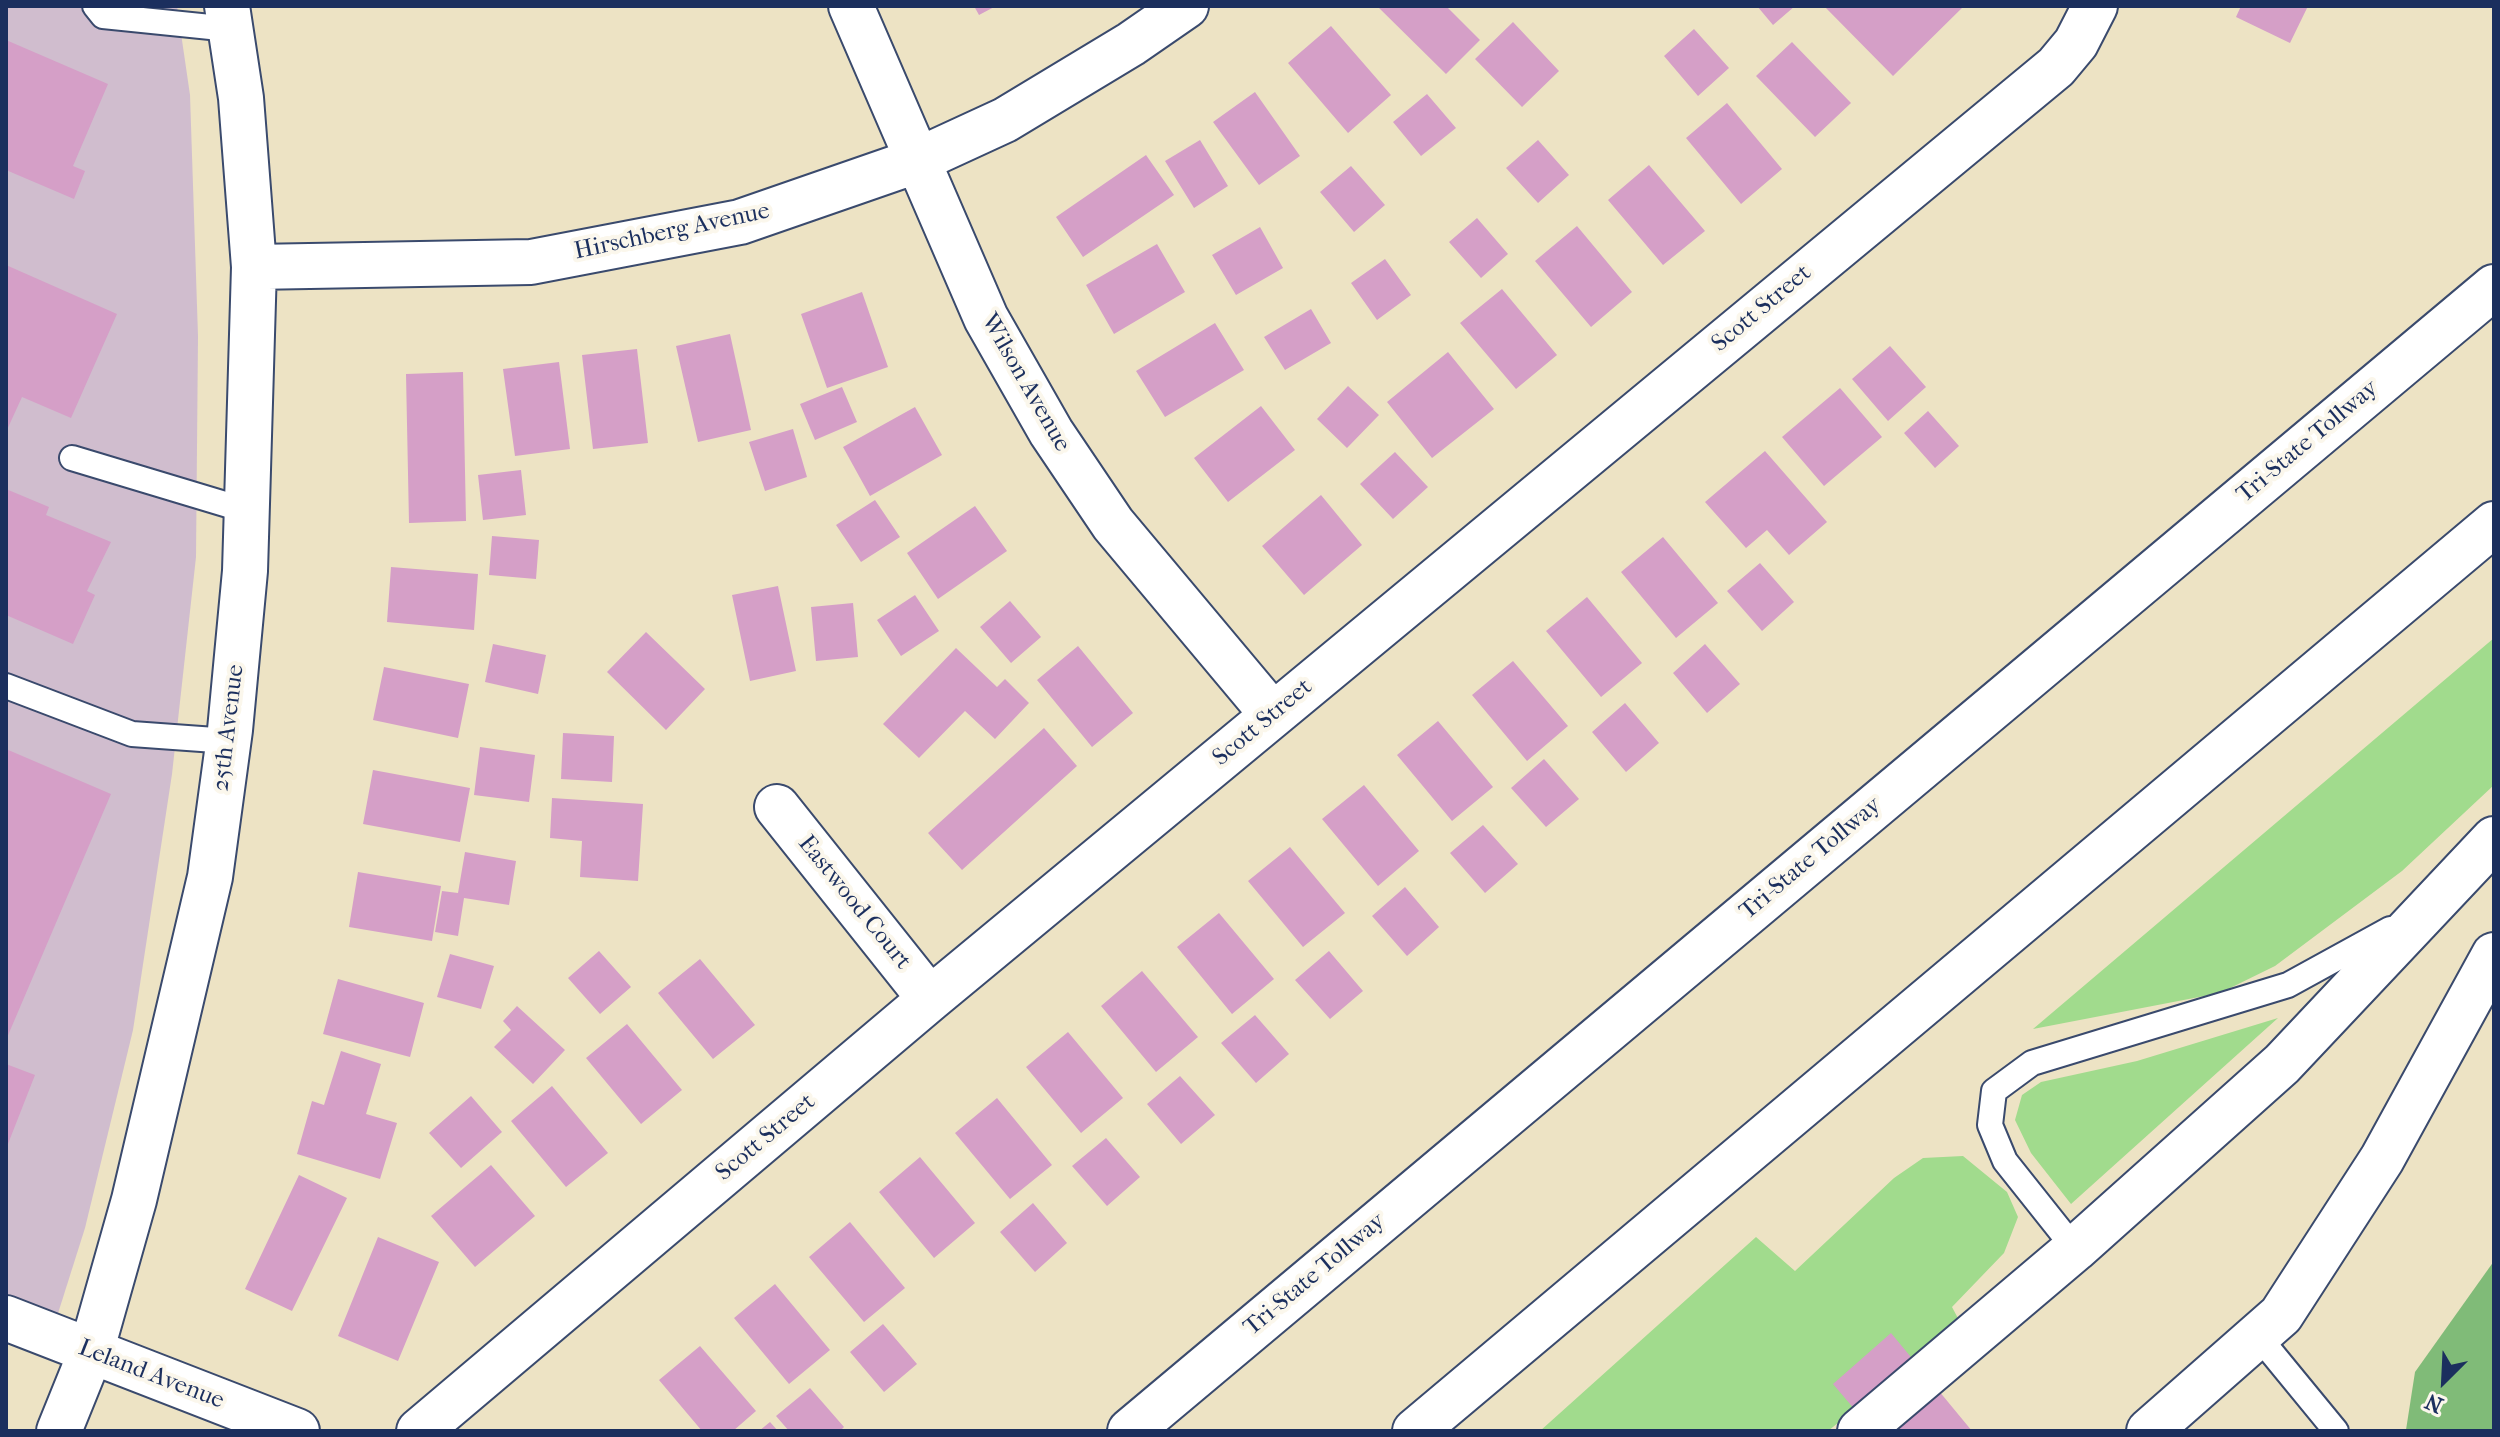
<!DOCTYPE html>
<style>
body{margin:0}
#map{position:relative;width:2500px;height:1437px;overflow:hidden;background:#ede3c4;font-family:"IM FELL French Canon",serif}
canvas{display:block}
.frame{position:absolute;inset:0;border:8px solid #1b2f5e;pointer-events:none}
.north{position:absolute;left:2404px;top:1341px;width:80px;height:80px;-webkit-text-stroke:6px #fbf7ec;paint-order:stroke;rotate:204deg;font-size:22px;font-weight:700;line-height:32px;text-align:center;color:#1b2f5e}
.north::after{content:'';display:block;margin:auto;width:28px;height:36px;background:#1b2f5e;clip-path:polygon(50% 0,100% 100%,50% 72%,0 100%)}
</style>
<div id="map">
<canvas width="2500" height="1437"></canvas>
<div class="frame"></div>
<div class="north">N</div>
</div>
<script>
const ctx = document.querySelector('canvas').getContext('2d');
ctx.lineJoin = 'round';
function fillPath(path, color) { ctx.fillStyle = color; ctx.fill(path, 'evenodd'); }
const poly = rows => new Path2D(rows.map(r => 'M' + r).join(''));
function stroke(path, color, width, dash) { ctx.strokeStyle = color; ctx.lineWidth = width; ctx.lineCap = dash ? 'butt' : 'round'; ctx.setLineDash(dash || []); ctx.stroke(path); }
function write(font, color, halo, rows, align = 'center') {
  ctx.font = font + ' "IM FELL French Canon",serif'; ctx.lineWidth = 8; ctx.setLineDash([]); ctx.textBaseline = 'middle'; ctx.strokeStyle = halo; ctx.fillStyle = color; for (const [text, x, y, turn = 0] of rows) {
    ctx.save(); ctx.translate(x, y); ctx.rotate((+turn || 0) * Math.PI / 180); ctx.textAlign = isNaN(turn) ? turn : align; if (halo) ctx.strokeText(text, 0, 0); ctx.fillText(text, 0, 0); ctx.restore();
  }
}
fillPath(poly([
 [6,6,177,6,190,95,198,336,196,557,172,774,133,1030,85,1228,54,1326,6,1306]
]), '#d0bdce');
fillPath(poly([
 [2494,638,2494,785,2402,871,2275,966,2220,993,2033,1029],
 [2278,1018,2071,1204,2031,1153,2015,1120,2022,1095,2041,1082,2137,1061],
 [1963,1156,2007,1192,2018,1217,2004,1253,1952,1307,1961,1324,1828,1431,1540,1431,1756,1237,1795,1271,1894,1178,1923,1158]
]), '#a1db8d');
fillPath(poly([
 [2494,1261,2494,1431,2406,1430,2415,1372]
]), '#80bb78');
fillPath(poly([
 [974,6,996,6,979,15],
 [1377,6,1446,6,1480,40,1446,74],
 [1757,6,1795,6,1773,25],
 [1824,6,1897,7,1964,6,1893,76],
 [2241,6,2308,6,2290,43,2236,17],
 [1513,22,1559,71,1522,107,1475,59],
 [1331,26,1391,95,1348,133,1288,63],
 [1694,29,1729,68,1698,96,1664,56],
 [6,40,108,84,73,166,85,171,74,199,6,170],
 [1792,42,1851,103,1815,137,1756,76],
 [1255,92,1300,156,1259,185,1213,122],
 [1427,94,1456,128,1421,156,1393,122],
 [1727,103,1782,169,1741,204,1686,138],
 [1200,140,1228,186,1194,208,1165,161],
 [1538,140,1569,175,1538,203,1506,168],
 [1146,155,1174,195,1083,257,1056,217],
 [1649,165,1705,231,1663,265,1608,200],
 [1351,166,1385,205,1354,232,1320,192],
 [1477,218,1508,254,1481,278,1449,242],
 [1577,226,1632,292,1591,327,1535,261],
 [1260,227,1283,268,1236,295,1212,255],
 [1157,244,1185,292,1114,334,1086,285],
 [1385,259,1411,295,1377,320,1351,283],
 [6,265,117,314,71,418,22,397,6,432],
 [1502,289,1557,355,1516,389,1460,323],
 [862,292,888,367,827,388,801,314],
 [1311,309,1331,343,1285,370,1264,337],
 [1215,323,1244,370,1165,417,1136,371],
 [730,334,751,430,698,442,676,346],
 [1890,346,1926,387,1888,421,1852,379],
 [637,349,648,443,593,449,582,355],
 [1448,352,1494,409,1432,458,1387,402],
 [559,362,570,449,515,456,503,369],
 [463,372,466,521,409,523,406,374],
 [1348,386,1379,415,1347,448,1317,419],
 [842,387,857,422,815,440,800,404],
 [1840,388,1882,437,1824,486,1782,437],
 [1261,406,1295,450,1228,502,1194,458],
 [915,407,942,455,870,496,843,447],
 [1928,411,1959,446,1935,468,1904,433],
 [793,429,807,477,765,491,749,442],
 [1765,451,1827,522,1789,555,1767,530,1746,548,1705,502],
 [1395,452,1428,487,1393,519,1360,484],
 [521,470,526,515,483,520,478,475],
 [6,489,49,507,46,515,111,542,87,591,95,595,73,644,6,615],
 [1321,495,1362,545,1304,595,1262,546],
 [875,500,900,537,861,562,836,525],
 [975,506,1007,551,938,599,907,553],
 [492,536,539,540,536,579,489,575],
 [1663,537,1718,603,1676,638,1621,572],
 [1760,563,1794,602,1762,631,1727,591],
 [391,567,478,574,474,630,387,622],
 [778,586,796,671,750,681,732,595],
 [915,595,939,631,901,656,877,620],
 [1587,597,1642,663,1601,697,1546,631],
 [1010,601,1041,637,1011,663,980,627],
 [853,603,858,657,816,661,811,607],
 [646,632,705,689,666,730,607,672],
 [493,644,546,655,538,694,485,682],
 [1705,644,1740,684,1707,713,1673,673],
 [1078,646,1133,713,1092,747,1037,680],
 [956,648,997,687,1005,679,1029,703,995,739,965,711,919,758,883,724],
 [1513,661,1568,726,1527,761,1472,695],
 [384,667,469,684,458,738,373,720],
 [1625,703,1659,743,1626,772,1592,732],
 [1438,721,1493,787,1452,821,1397,755],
 [1044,728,1077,766,962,870,928,833],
 [563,733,614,736,612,782,561,779],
 [480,747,535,755,529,802,474,795],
 [6,749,111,794,6,1040],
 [1544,759,1579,799,1546,827,1511,788],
 [373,770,470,788,460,842,363,824],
 [1364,785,1419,851,1378,886,1322,819],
 [552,798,643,804,638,881,580,877,582,841,550,838],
 [1483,825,1518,864,1485,893,1450,853],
 [1290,847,1345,913,1303,947,1248,881],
 [465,852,516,861,509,905,464,898,458,936,435,932,442,891,458,893],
 [358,872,441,886,432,941,349,927],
 [1405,887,1439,927,1407,956,1372,916],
 [1219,913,1274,979,1232,1014,1177,947],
 [599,951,631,987,600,1014,568,978],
 [1329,951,1363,991,1330,1019,1295,980],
 [450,954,494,966,481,1009,437,997],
 [700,959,755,1025,713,1059,658,993],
 [1142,971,1198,1037,1156,1072,1101,1006],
 [338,979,424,1003,410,1057,323,1034],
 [517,1006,565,1050,533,1084,494,1047,511,1030,503,1021],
 [1255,1015,1289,1054,1256,1083,1221,1043],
 [627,1024,682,1090,641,1124,586,1058],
 [1068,1032,1123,1098,1081,1133,1026,1067],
 [341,1051,381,1064,366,1114,397,1123,380,1179,297,1154,312,1101,324,1105],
 [6,1064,35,1075,6,1149],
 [1180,1076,1215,1115,1181,1144,1147,1104],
 [552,1086,608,1153,566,1187,511,1121],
 [471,1096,502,1132,461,1168,429,1133],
 [997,1098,1052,1165,1010,1199,955,1133],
 [1106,1138,1140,1177,1107,1206,1072,1166],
 [920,1157,975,1223,934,1258,879,1192],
 [491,1165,535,1216,475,1267,431,1216],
 [299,1175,347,1198,292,1311,245,1289],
 [1033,1203,1067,1243,1035,1272,1000,1232],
 [850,1222,905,1288,864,1322,809,1257],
 [378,1237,439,1262,398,1361,338,1336],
 [775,1284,830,1350,789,1384,734,1318],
 [883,1324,917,1364,884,1392,850,1352],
 [1891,1333,1972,1431,1873,1431,1833,1384],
 [700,1346,756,1411,733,1431,702,1431,659,1380],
 [810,1388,844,1427,840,1431,789,1431,776,1416],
 [770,1422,778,1431,759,1431]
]), '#d59fc7');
const service = poly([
 [95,6,103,16,230,29],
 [72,458,248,511],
 [6,686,132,734,229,741],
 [2075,1249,2005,1161,1990,1125,1994,1091,2032,1063,2288,985,2390,929],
 [2258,1336,2336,1431]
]);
const minor = poly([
 [851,6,986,318,1051,432,1113,524,1273,715],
 [254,267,531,262,740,222,916,161,1005,120,1131,44,1186,6],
 [777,807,930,999],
 [6,1318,297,1431],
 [59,1431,91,1352,134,1200,210,877,230,730,245,571,254,267,241,98,227,6],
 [419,1431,930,999,2056,67,2076,43,2095,6]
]);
const motorway = poly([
 [1130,1431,2494,287],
 [1415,1431,2494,524],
 [1860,1431,2075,1249,2282,1064,2494,839],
 [2149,1431,2281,1315,2382,1159,2494,955]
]);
stroke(service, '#3a4a6d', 28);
stroke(minor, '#3a4a6d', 48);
stroke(motorway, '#3a4a6d', 48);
stroke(service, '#fff', 24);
stroke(minor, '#fff', 44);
stroke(motorway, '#fff', 44);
write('24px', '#1b2f5e', '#fbf7ec', [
 ["Hirschberg Avenue",672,232,-12],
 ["Scott Street",1762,309,-40],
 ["Wilson Avenue",1025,383,60],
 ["Tri-State Tollway",2308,442,-40],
 ["Scott Street",1263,723,-40],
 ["25th Avenue",229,728,-83],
 ["Tri-State Tollway",1811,859,-40],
 ["Eastwood Court",854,903,51],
 ["Scott Street",766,1138,-40],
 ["Tri-State Tollway",1315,1275,-40],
 ["Leland Avenue",151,1375,21]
]);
</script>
